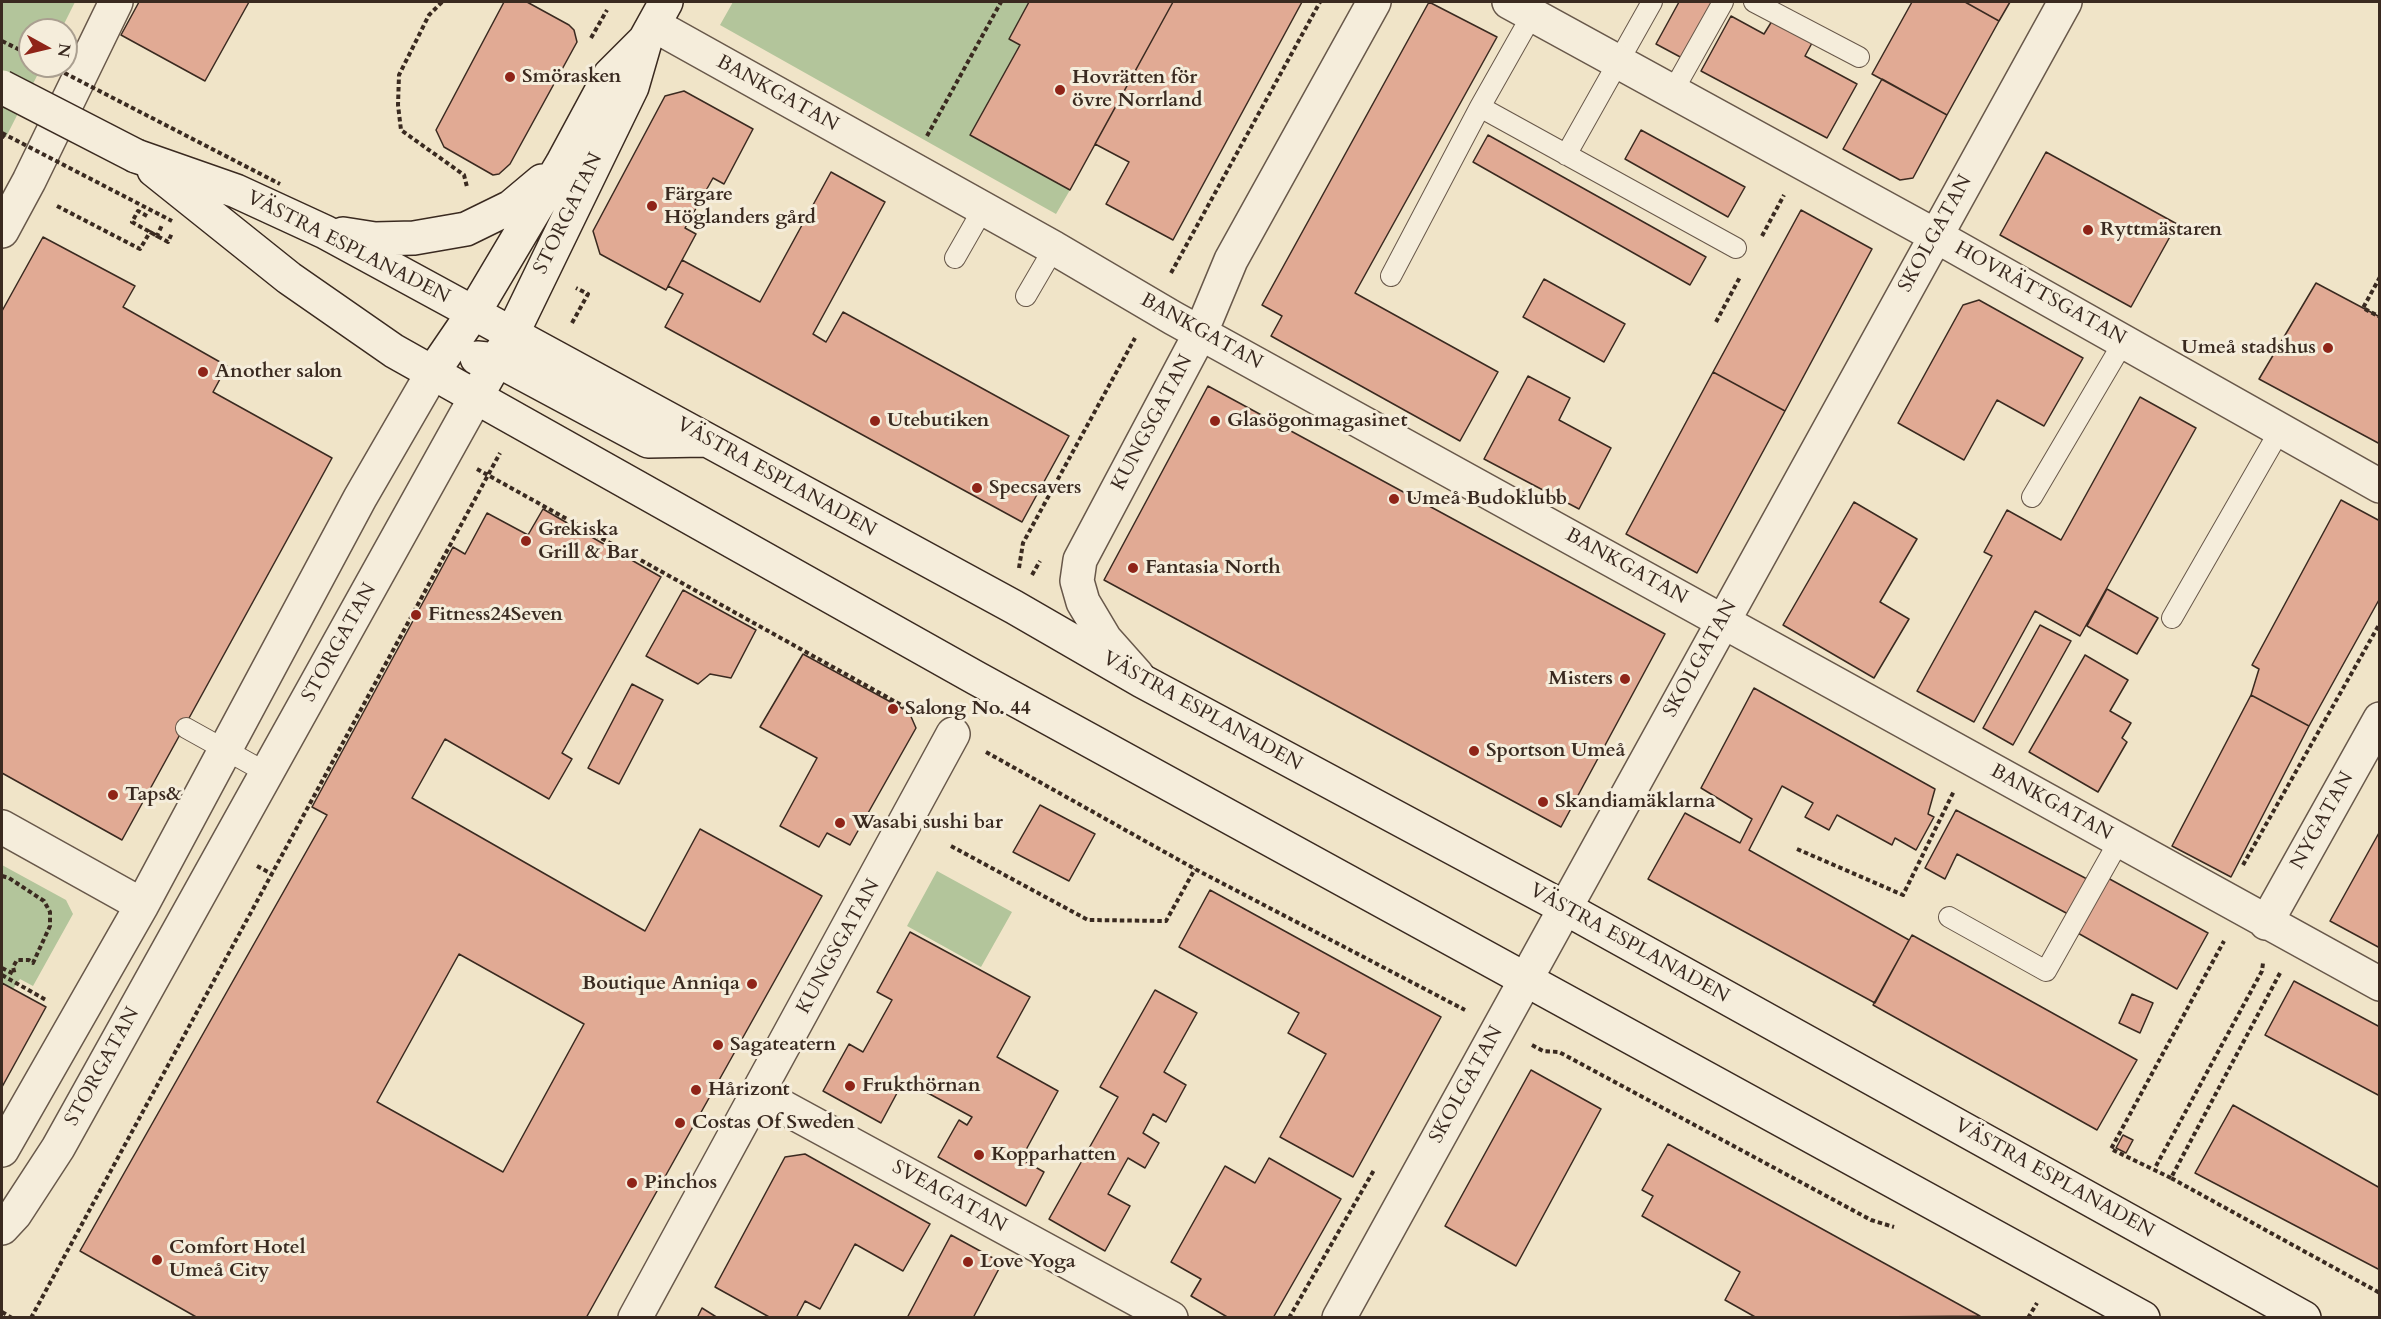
<!DOCTYPE html>
<meta charset="utf-8">
<style>
body{margin:0}
#map{position:relative;width:2381px;height:1319px;overflow:hidden;background:#f0e4c8;font-family:Cardo,serif}
canvas{display:block}
.frame{position:absolute;inset:0;border:3px solid #3a2a20;pointer-events:none}
.north{position:absolute;left:18px;top:18px;width:60px;height:60px;box-sizing:border-box;background:#f5eddb;border:2px solid #aa9f90;border-radius:50%;rotate:98deg;font-size:16px;font-weight:700;line-height:24px;text-align:center;color:#3a2a20}
.north::after{content:'';display:block;margin:auto;width:21px;height:27px;background:#8f2418;clip-path:polygon(50% 0,100% 100%,50% 72%,0 100%)}
</style>
<div id="map">
<canvas width="2381" height="1319"></canvas>
<div class="frame"></div>
<div class="north">N</div>
</div>
<script>
const ctx = document.querySelector('canvas').getContext('2d');
ctx.lineJoin = 'round';
function fillPath(path, color) { ctx.fillStyle = color; ctx.fill(path, 'evenodd'); }
const poly = rows => new Path2D(rows.map(r => 'M' + r).join(''));
function stroke(path, color, width, dash) { ctx.strokeStyle = color; ctx.lineWidth = width; ctx.lineCap = dash ? 'butt' : 'round'; ctx.setLineDash(dash || []); ctx.stroke(path); }
function write(font, color, halo, rows, align = 'center') {
  ctx.font = font + ' Cardo,serif'; ctx.lineWidth = 6; ctx.setLineDash([]); ctx.textBaseline = 'middle'; ctx.strokeStyle = halo; ctx.fillStyle = color; for (const [text, x, y, turn = 0] of rows) {
    ctx.save(); ctx.translate(x, y); ctx.rotate((+turn || 0) * Math.PI / 180); ctx.textAlign = isNaN(turn) ? turn : align; if (halo) ctx.strokeText(text, 0, 0); ctx.fillText(text, 0, 0); ctx.restore();
  }
}
fillPath(poly([
 [2,2,75,2,61,30,30,30,30,66,42,66,6,137,2,134],
 [733,2,1029,2,1009,39,1020,45,971,135,1070,190,1056,214,720,25],
 [2,865,66,900,73,914,33,986,20,979,13,989,2,983],
 [937,871,1012,912,981,967,907,926]
]), '#b3c59b');
const building = poly([
 [139,2,249,2,205,81,121,35,139,2],
 [504,2,527,2,569,25,574,30,577,42,510,164,499,174,493,175,444,147,436,130,504,2],
 [1029,2,1173,2,1070,190,970,135,1020,45,1009,39,1029,2],
 [1173,2,1302,2,1173,240,1106,204,1129,162,1095,144,1173,2],
 [1429,2,1497,37,1355,293,1498,372,1460,441,1271,336,1282,316,1262,305,1429,2],
 [1679,2,1715,2,1684,59,1656,44,1679,2],
 [1912,2,1965,2,1999,21,1947,115,1872,74,1912,2],
 [1965,2,2010,2,1999,21,1965,2],
 [1731,16,1764,34,1772,21,1812,43,1805,56,1857,84,1827,138,1701,71,1731,16],
 [1882,79,1947,115,1913,178,1900,180,1843,149,1882,79],
 [684,91,753,129,724,184,713,178,685,228,696,234,666,290,600,254,593,231,665,96,684,91],
 [1641,130,1745,187,1728,217,1625,159,1641,130],
 [1488,135,1706,257,1690,285,1473,162,1488,135],
 [2046,152,2177,224,2131,307,2000,235,2046,152],
 [831,172,885,202,813,334,826,342,843,312,1069,436,1022,522,665,327,683,294,668,286,682,260,760,302,831,172],
 [1801,210,1872,249,1785,411,1713,372,1801,210],
 [43,237,135,286,123,307,227,366,213,392,332,458,122,840,2,773,2,311,43,237],
 [1544,279,1625,324,1604,362,1523,317,1544,279],
 [2316,283,2380,317,2380,444,2259,379,2316,283],
 [1979,300,2083,358,2044,426,1997,400,1964,460,1898,423,1963,305,1979,300],
 [1713,372,1785,411,1697,573,1626,534,1713,372],
 [1528,376,1570,398,1559,420,1611,448,1579,509,1484,459,1528,376],
 [1208,386,1665,634,1561,827,1104,580,1208,386],
 [2140,397,2196,428,2080,636,2035,611,1974,722,1917,691,1992,556,1984,552,2007,510,2061,540,2140,397],
 [2341,500,2380,521,2380,598,2309,726,2251,695,2259,669,2252,665,2341,500],
 [1854,502,1917,539,1880,602,1909,619,1874,678,1783,625,1854,502],
 [543,509,661,577,562,753,572,759,549,799,445,739,412,798,645,931,700,829,822,896,586,1318,198,1318,80,1251,327,815,312,807,453,547,465,554,487,513,528,535,543,509],
 [459,954,584,1024,503,1172,377,1102,459,954],
 [2107,589,2158,618,2137,654,2087,626,2107,589],
 [683,590,756,630,731,678,710,674,698,684,646,656,683,590],
 [2040,625,2071,641,2013,745,1983,728,2040,625],
 [803,654,909,712,916,728,850,845,827,833,819,847,780,826,817,758,760,727,803,654],
 [2085,655,2128,680,2110,711,2131,723,2122,738,2127,742,2098,792,2029,752,2085,655],
 [632,684,663,700,619,784,588,768,632,684],
 [1754,688,1935,789,1928,814,1934,817,1916,850,1895,838,1892,845,1837,815,1829,830,1805,817,1813,803,1782,786,1749,850,1909,940,1875,1003,1648,879,1685,813,1740,843,1752,819,1701,788,1754,688],
 [2251,695,2309,726,2231,877,2172,846,2251,695],
 [1040,805,1095,834,1069,881,1013,852,1040,805],
 [1956,810,2087,879,2068,914,1957,854,1945,879,1925,868,1956,810],
 [2380,831,2380,948,2330,921,2380,831],
 [2106,877,2208,933,2177,989,2076,932,2106,877],
 [1210,890,1441,1017,1353,1177,1280,1137,1326,1054,1288,1033,1299,1013,1179,947,1210,890],
 [910,932,1030,997,997,1057,1058,1091,1021,1159,1044,1172,1026,1206,938,1157,959,1120,967,1125,972,1117,904,1080,881,1123,823,1091,849,1044,863,1052,892,1000,877,992,910,932],
 [1912,935,2137,1060,2097,1130,1873,1005,1912,935],
 [2294,981,2380,1027,2380,1096,2265,1035,2294,981],
 [2,983,46,1007,2,1087,2,983],
 [1155,990,1197,1013,1164,1072,1186,1085,1166,1122,1153,1114,1143,1133,1159,1143,1145,1168,1128,1158,1108,1194,1130,1206,1105,1251,1049,1219,1118,1097,1100,1087,1155,990],
 [2132,994,2153,1003,2140,1033,2119,1023,2132,994],
 [1531,1070,1601,1109,1516,1266,1445,1226,1531,1070],
 [2233,1105,2380,1188,2380,1270,2195,1173,2233,1105],
 [2123,1135,2133,1140,2126,1153,2116,1148,2123,1135],
 [1668,1144,1980,1316,1757,1318,1725,1300,1740,1272,1642,1216,1653,1196,1642,1190,1668,1144],
 [805,1154,930,1224,903,1271,855,1244,820,1309,805,1301,796,1318,771,1318,715,1287,785,1157,805,1154],
 [1269,1158,1341,1199,1273,1318,1229,1318,1191,1296,1201,1279,1171,1262,1225,1166,1255,1183,1269,1158],
 [951,1235,1002,1263,973,1318,907,1318,951,1235],
 [702,1308,718,1318,697,1318,702,1308]
]);
fillPath(building, '#e1aa94');
stroke(building, '#3a2a20', 1.5);
const lane = poly([
 [1754,2,1859,57],
 [1673,91,1723,2],
 [1480,107,1736,248],
 [1566,155,1652,2],
 [955,258,983,209],
 [1391,276,1480,107,1532,15],
 [1026,296,1054,248],
 [2032,497,2124,341],
 [2172,618,2280,430],
 [186,728,267,773],
 [1949,917,2046,971,2119,841]
]);
const street = poly([
 [1509,2,1936,236,2380,486],
 [654,25,1054,248,1173,318,2380,984],
 [2,231,29,181,116,2],
 [1137,675,1105,639,1083,602,1077,581,1080,560,1201,332,1231,260,1374,2],
 [2,827,142,905],
 [2266,923,2380,719],
 [759,1094,1171,1318],
 [2,1150,142,905,360,498,433,372],
 [2,1228,15,1214,58,1148,477,395],
 [635,1318,953,734],
 [1339,1318,2065,2]
]);
const secondary = poly([
 [136,156,236,191,325,232,1014,607,1142,681,1565,908,2304,1318],
 [154,170,289,278,394,351,976,678,2143,1318],
 [343,234,375,239,414,238,466,229,511,207,542,181],
 [477,358,497,360,648,441,704,440],
 [433,372,474,312,562,164,610,75,645,40,666,2],
 [477,395,513,332,632,87,645,42]
]);
stroke(lane, '#68584a', 22);
stroke(street, '#68584a', 36);
stroke(secondary, '#3a2a20', 36);
stroke(poly([
 [442,2,429,15,399,75,398,105,401,130,464,175,467,187],
 [591,38,607,10],
 [2,41,30,55],
 [927,136,1001,2],
 [2,138,4,135],
 [57,206,140,249,150,232,157,236,162,225],
 [147,216,138,211,132,222,168,242,172,233],
 [1762,236,1784,195],
 [1171,273,1320,2],
 [2380,277,2363,308,2380,317],
 [1716,322,1740,277],
 [572,323,588,294,576,288],
 [477,469,921,716],
 [1019,568,1023,543,1135,338],
 [1032,575,1040,561],
 [986,752,1195,869,1465,1010],
 [951,846,1088,920,1166,921,1195,869],
 [1797,849,1903,895,1954,791],
 [2243,865,2380,623],
 [257,866,272,874],
 [2,876,9,878,44,901,50,912,50,926,33,963,29,960,17,960,13,967,15,975],
 [2,968,14,974],
 [2280,973,2171,1178,2380,1293],
 [2,975,46,1000],
 [1532,1045,1543,1051,1559,1052,1871,1220,1894,1227],
 [2156,1166,2262,971,2263,963],
 [2171,1178,2111,1149,2224,941],
 [2,1312,12,1318],
 [31,1318,500,453],
 [1289,1318,1374,1170],
 [2028,1318,2037,1303]
]), '#3a2a20', 4, [4.5, 3]);
stroke(lane, '#f5eddb', 20);
stroke(street, '#f5eddb', 33);
stroke(secondary, '#f5eddb', 33);
const secondaryBridge = poly([
 [2,87,136,156]
]);
stroke(secondaryBridge, '#3a2a20', 36, []);
stroke(poly([
 [51,66,280,184],
 [2,133,172,221]
]), '#3a2a20', 4, [4.5, 3]);
stroke(secondaryBridge, '#f5eddb', 33);
for (const [x, y, r, color] of [
 [510,77,6,"#8f2418"],
 [1060,90,6,"#8f2418"],
 [652,206,6,"#8f2418"],
 [2088,230,6,"#8f2418"],
 [2328,348,6,"#8f2418"],
 [203,372,6,"#8f2418"],
 [875,421,6,"#8f2418"],
 [1215,421,6,"#8f2418"],
 [977,488,6,"#8f2418"],
 [1394,499,6,"#8f2418"],
 [526,541,6,"#8f2418"],
 [1133,568,6,"#8f2418"],
 [416,615,6,"#8f2418"],
 [1625,679,6,"#8f2418"],
 [893,709,6,"#8f2418"],
 [1474,751,6,"#8f2418"],
 [113,795,6,"#8f2418"],
 [1543,802,6,"#8f2418"],
 [840,823,6,"#8f2418"],
 [752,984,6,"#8f2418"],
 [718,1045,6,"#8f2418"],
 [850,1086,6,"#8f2418"],
 [696,1090,6,"#8f2418"],
 [680,1123,6,"#8f2418"],
 [979,1155,6,"#8f2418"],
 [632,1183,6,"#8f2418"],
 [157,1260,6,"#8f2418"],
 [968,1262,6,"#8f2418"]
]) { const dot = new Path2D(); dot.arc(x, y, r, 0, 2 * Math.PI); ctx.fillStyle = color; ctx.fill(dot); stroke(dot, '#f5eddb', 2); }
write('bold 20px', '#3a2a20', '#f5eddb', [
 ["Smörasken",522,77],
 ["Hovrätten för",1072,78],
 ["övre Norrland",1072,101],
 ["Färgare",664,195],
 ["Höglanders gård",664,218],
 ["Ryttmästaren",2100,230],
 ["Umeå stadshus",2316,348,"right"],
 ["Another salon",215,372],
 ["Utebutiken",887,421],
 ["Glasögonmagasinet",1227,421],
 ["Specsavers",989,488],
 ["Umeå Budoklubb",1406,499],
 ["Grekiska",538,530],
 ["Grill & Bar",538,553],
 ["Fantasia North",1145,568],
 ["Fitness24Seven",428,615],
 ["Misters",1613,679,"right"],
 ["Salong No. 44",905,709],
 ["Sportson Umeå",1486,751],
 ["Taps&",125,795],
 ["Skandiamäklarna",1555,802],
 ["Wasabi sushi bar",852,823],
 ["Boutique Anniqa",740,984,"right"],
 ["Sagateatern",730,1045],
 ["Frukthörnan",862,1086],
 ["Hårizont",708,1090],
 ["Costas Of Sweden",692,1123],
 ["Kopparhatten",991,1155],
 ["Pinchos",644,1183],
 ["Comfort Hotel",169,1248],
 ["Umeå City",169,1271],
 ["Love Yoga",980,1262]
], 'left');
write('20px', '#3a2a20', '#f5eddb', [
 ["BANKGATAN",777,94,29],
 ["STORGATAN",569,214,-64],
 ["SKOLGATAN",1936,234,-61],
 ["VÄSTRA ESPLANADEN",348,248,27],
 ["HOVRÄTTSGATAN",2040,294,29],
 ["BANKGATAN",1201,332,29],
 ["KUNGSGATAN",1153,423,-62],
 ["VÄSTRA ESPLANADEN",776,478,29],
 ["BANKGATAN",1626,567,29],
 ["STORGATAN",340,643,-61],
 ["SKOLGATAN",1701,659,-61],
 ["VÄSTRA ESPLANADEN",1202,712,29],
 ["BANKGATAN",2051,803,29],
 ["NYGATAN",2323,821,-61],
 ["VÄSTRA ESPLANADEN",1629,944,29],
 ["KUNGSGATAN",839,947,-61],
 ["STORGATAN",103,1067,-61],
 ["SKOLGATAN",1467,1085,-61],
 ["VÄSTRA ESPLANADEN",2054,1179,29],
 ["SVEAGATAN",949,1197,29]
]);
</script>
